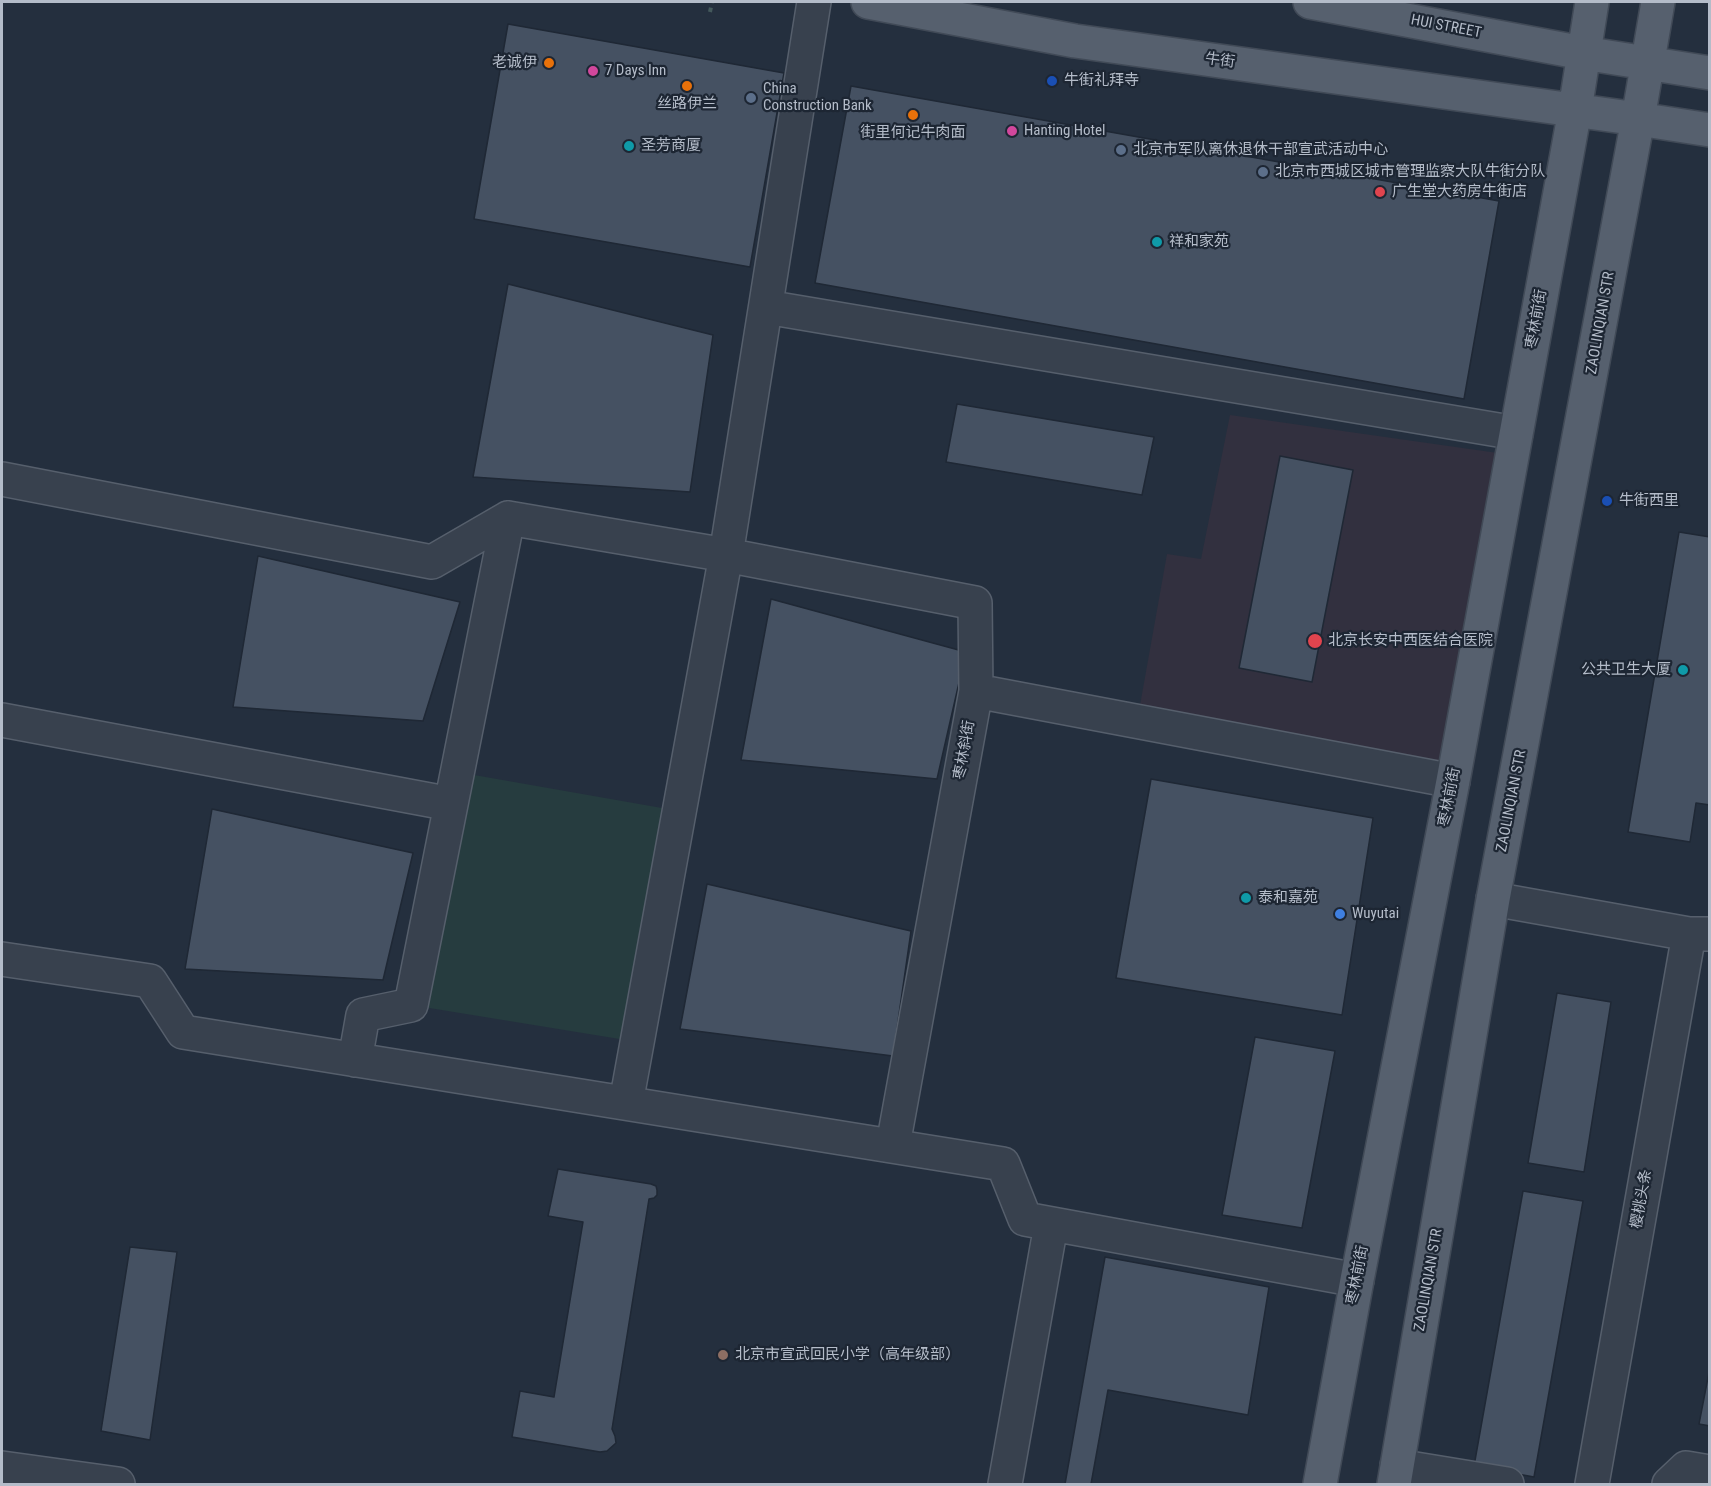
<!DOCTYPE html>
<meta charset="utf-8">
<style>
body{margin:0}
#map{position:relative;width:1711px;height:1486px;overflow:hidden;background:#242f3e;font-family:"Roboto Condensed",sans-serif}
canvas{display:block}
.frame{position:absolute;inset:0;border:3px solid #b4bcc9;pointer-events:none}
</style>
<div id="map">
<canvas width="1711" height="1486"></canvas>
<div class="frame"></div>
</div>
<script>
const ctx = document.querySelector('canvas').getContext('2d');
ctx.lineJoin = 'round';
function fillPath(path, color) { ctx.fillStyle = color; ctx.fill(path, 'evenodd'); }
const poly = rows => new Path2D(rows.map(r => 'M' + r).join(''));
function stroke(path, color, width, dash) { ctx.strokeStyle = color; ctx.lineWidth = width; ctx.lineCap = dash ? 'butt' : 'round'; ctx.setLineDash(dash || []); ctx.stroke(path); }
function write(font, color, halo, rows, align = 'center') {
  ctx.font = font + ' "Roboto Condensed","Noto Sans SC",sans-serif'; ctx.lineWidth = 4.5; ctx.setLineDash([]); ctx.textBaseline = 'middle'; ctx.strokeStyle = halo; ctx.fillStyle = color; for (const [text, x, y, turn = 0] of rows) {
    ctx.save(); ctx.translate(x, y); ctx.rotate((+turn || 0) * Math.PI / 180); ctx.textAlign = isNaN(turn) ? turn : align; if (halo) ctx.strokeText(text, 0, 0); ctx.fillText(text, 0, 0); ctx.restore();
  }
}
fillPath(poly([
 [1230,415,1512,455,1453,781,1137,722,1167,554,1201,559]
]), '#32303f');
fillPath(poly([
 [457,772,679,811,638,1042,411,1005]
]), '#263c3f');
const building = poly([
 [508,24,784,73,750,267,474,219,508,24],
 [851,86,1499,201,1464,399,815,283,851,86],
 [508,284,713,335,690,492,473,477,508,284],
 [957,404,1154,437,1142,495,946,462,957,404],
 [1280,456,1353,470,1312,682,1239,668,1280,456],
 [1679,532,1710,537,1710,805,1696,803,1690,842,1628,832,1679,532],
 [258,556,460,602,423,721,233,707,258,556],
 [771,599,966,652,937,779,741,760,771,599],
 [1151,779,1373,818,1342,1015,1116,978,1151,779],
 [212,809,413,853,383,980,185,969,212,809],
 [707,884,911,931,893,1056,680,1029,707,884],
 [1557,993,1611,1002,1584,1172,1528,1163,1557,993],
 [1255,1037,1335,1051,1302,1228,1222,1215,1255,1037],
 [558,1169,651,1184,656,1186,657,1190,657,1195,654,1198,649,1199,612,1429,615,1436,616,1443,607,1451,600,1452,512,1437,520,1391,554,1397,583,1222,548,1216,558,1169],
 [1523,1191,1583,1201,1534,1477,1474,1466,1523,1191],
 [130,1247,177,1252,150,1440,101,1431,130,1247],
 [1105,1257,1269,1287,1248,1415,1108,1390,1091,1484,1065,1484,1105,1257],
 [1710,1367,1710,1426,1699,1424,1710,1367]
]);
fillPath(building, '#455162');
stroke(building, '#1f2835', 1.5);
const minor = poly([
 [766,307,1516,433],
 [2,479,432,562,508,518,726,555,814,2],
 [976,691,1453,781],
 [2,720,451,804],
 [1493,899,1689,934],
 [2,959,150,981,183,1032,1003,1164,1025,1219,1357,1280],
 [355,1060,363,1015,411,1005,508,518],
 [626,1103,726,555,975,603,976,691,893,1145],
 [1397,1466,1507,1484],
 [2,1468,118,1484],
 [1005,1484,1051,1225],
 [1592,1484,1689,934,1710,934],
 [1669,1484,1686,1468,1710,1472]
]);
const major = poly([
 [868,2,1075,41,1638,119,1710,130],
 [1310,2,1583,53,1710,73],
 [1320,1484,1357,1280,1453,781,1575,110,1592,2],
 [1394,1484,1493,899,1638,119,1658,2]
]);
stroke(minor, '#565f6c', 36);
stroke(major, '#414a57', 36);
stroke(poly([
 [710,12,712,2]
]), '#44595c', 4, [4.5, 4.5]);
stroke(minor, '#38414e', 33);
stroke(major, '#56606e', 33);
for (const [x, y, r, color] of [
 [549,63,6,"#e8710a"],
 [593,71,6,"#d1479c"],
 [1052,81,6,"#1a4fb4"],
 [687,86,6,"#e8710a"],
 [751,98,6,"#5c6f8a"],
 [913,115,6,"#e8710a"],
 [1012,131,6,"#d1479c"],
 [629,146,6,"#0f9aa8"],
 [1121,150,6,"#5c6f8a"],
 [1263,172,6,"#5c6f8a"],
 [1380,192,6,"#e0444e"],
 [1157,242,6,"#0f9aa8"],
 [1607,501,6,"#1a4fb4"],
 [1315,641,8,"#e0444e"],
 [1683,670,6,"#0f9aa8"],
 [1246,898,6,"#0f9aa8"],
 [1340,914,6,"#3f7fe0"],
 [723,1355,6,"#8d6e63"]
]) { const dot = new Path2D(); dot.arc(x, y, r, 0, 2 * Math.PI); ctx.fillStyle = color; ctx.fill(dot); stroke(dot, '#1d2633', 2); }
write('15px', '#b4bcc9', '#1d2633', [
 ["HUI STREET",1446,27,11],
 ["牛街",1220,61,8],
 ["枣林前街",1537,319,-80],
 ["ZAOLINQIAN STR",1601,323,-80],
 ["枣林斜街",965,750,-80],
 ["枣林前街",1450,797,-79],
 ["ZAOLINQIAN STR",1512,801,-79],
 ["樱桃头条",1642,1199,-80],
 ["枣林前街",1358,1275,-79],
 ["ZAOLINQIAN STR",1429,1280,-80]
]);
write('15px', '#b4bcc9', '#1d2633', [
 ["老诚伊",537,63,"right"],
 ["7 Days Inn",605,71],
 ["牛街礼拜寺",1064,81],
 ["China",763,89],
 ["Construction Bank",763,106],
 ["丝路伊兰",687,104,"center"],
 ["Hanting Hotel",1024,131],
 ["街里何记牛肉面",913,133,"center"],
 ["圣芳商厦",641,146],
 ["北京市军队离休退休干部宣武活动中心",1133,150],
 ["北京市西城区城市管理监察大队牛街分队",1275,172],
 ["广生堂大药房牛街店",1392,192],
 ["祥和家苑",1169,242],
 ["牛街西里",1619,501],
 ["北京长安中西医结合医院",1328,641],
 ["公共卫生大厦",1671,670,"right"],
 ["泰和嘉苑",1258,898],
 ["Wuyutai",1352,914],
 ["北京市宣武回民小学（高年级部）",735,1355]
], 'left');
</script>
